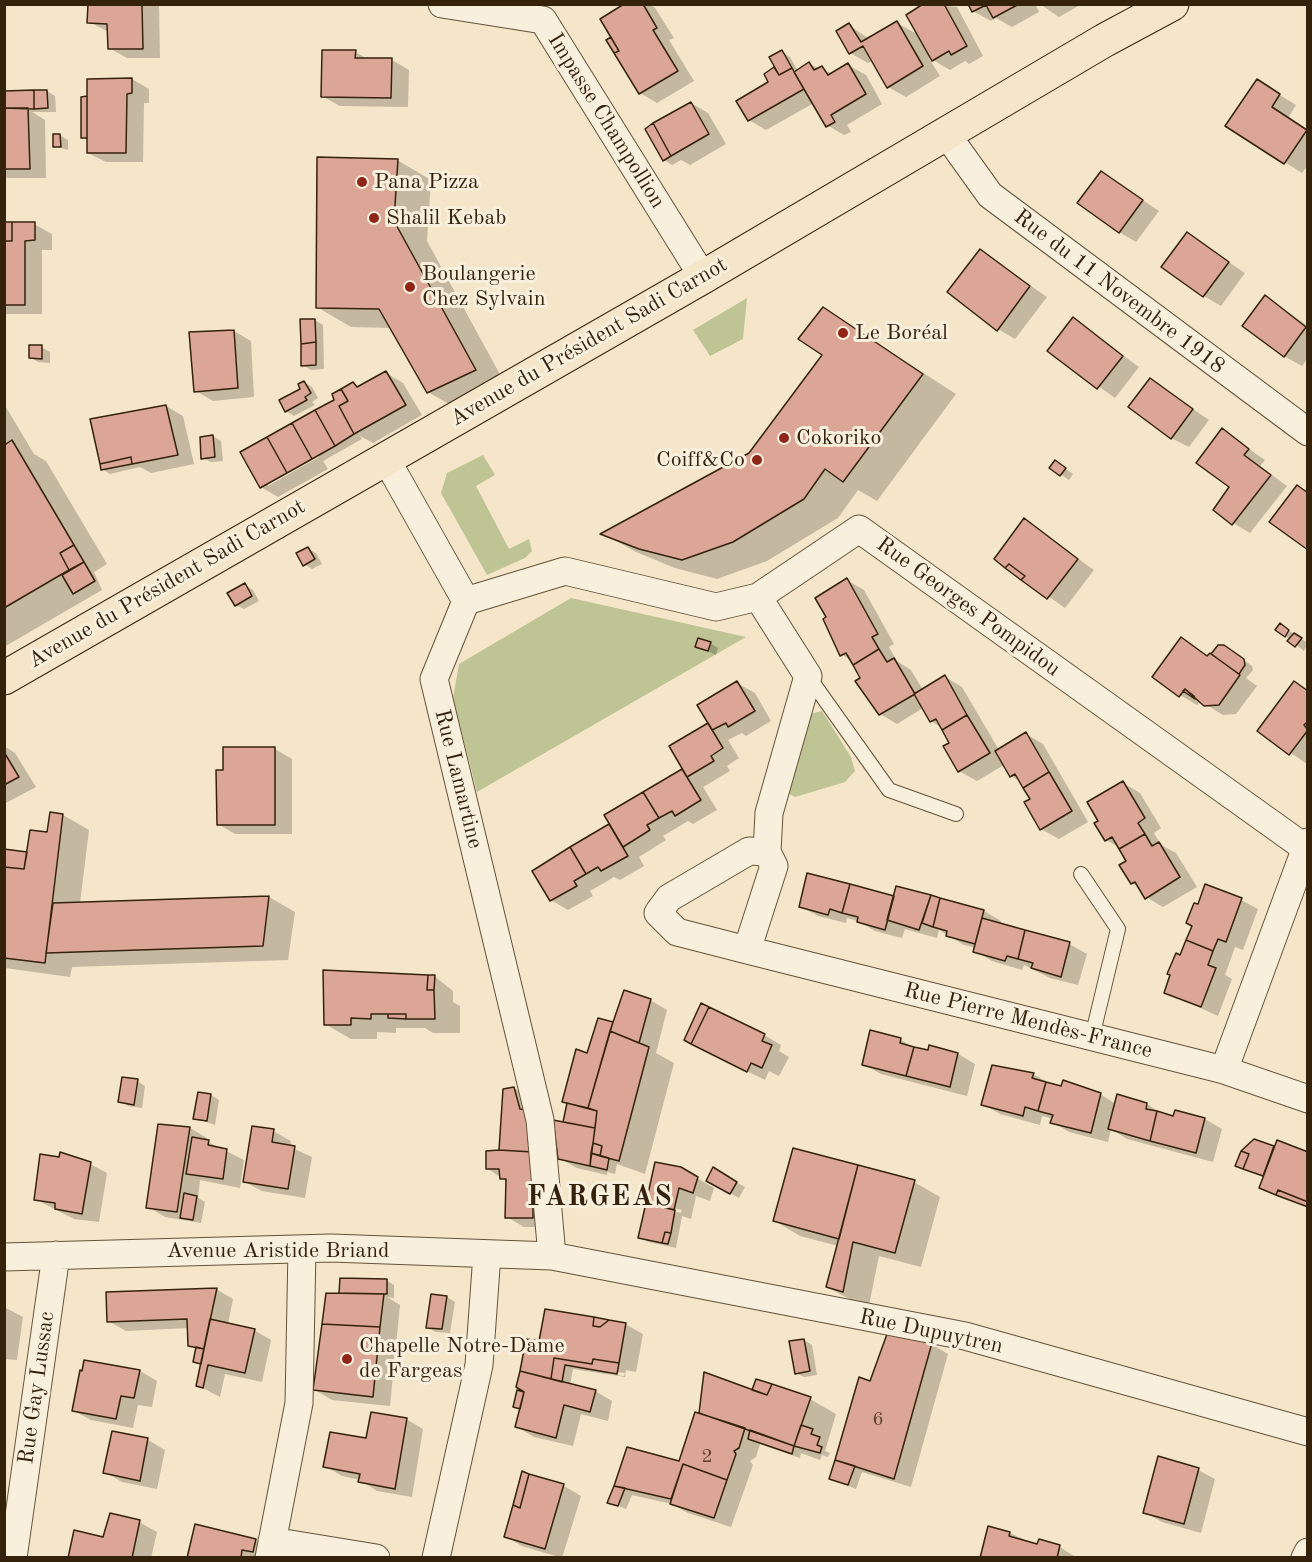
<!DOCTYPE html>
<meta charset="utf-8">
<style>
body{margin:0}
#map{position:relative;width:1312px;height:1562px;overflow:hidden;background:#f5e6c9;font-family:"Old Standard TT",serif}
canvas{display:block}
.frame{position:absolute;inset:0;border:6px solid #35220b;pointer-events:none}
</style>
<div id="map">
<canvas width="1312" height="1562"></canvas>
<div class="frame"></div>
</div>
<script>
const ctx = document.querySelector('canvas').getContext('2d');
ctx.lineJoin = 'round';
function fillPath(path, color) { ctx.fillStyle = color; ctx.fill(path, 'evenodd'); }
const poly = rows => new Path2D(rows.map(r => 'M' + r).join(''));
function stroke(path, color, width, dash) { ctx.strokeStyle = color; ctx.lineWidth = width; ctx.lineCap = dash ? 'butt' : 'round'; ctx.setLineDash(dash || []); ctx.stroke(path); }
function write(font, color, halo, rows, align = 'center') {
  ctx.font = font + ' "Old Standard TT",serif'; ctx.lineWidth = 6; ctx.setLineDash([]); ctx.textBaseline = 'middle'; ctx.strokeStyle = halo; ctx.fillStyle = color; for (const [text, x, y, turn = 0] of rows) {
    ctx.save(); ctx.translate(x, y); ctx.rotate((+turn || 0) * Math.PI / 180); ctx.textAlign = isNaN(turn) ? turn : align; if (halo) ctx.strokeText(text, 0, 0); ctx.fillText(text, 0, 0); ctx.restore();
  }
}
fillPath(poly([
 [747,298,743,339,710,356,693,330],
 [483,455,495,475,476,486,509,549,529,539,532,551,525,558,487,575,441,493,447,473],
 [571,598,746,637,477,792,453,698,459,664],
 [822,711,851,757,855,771,845,782,795,797,786,792,810,714]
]), '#bfc494');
fillPath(poly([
 [89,4,159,5,160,58,127,58,109,48,109,32,89,22],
 [627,4,650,4,655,8,674,38,669,40,694,81,657,103,640,93,613,38],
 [926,4,957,7,983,56,969,64,965,61,950,70,928,57,940,76,906,97,888,87,873,60,868,63,850,53,849,25,869,39,897,23,919,35],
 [970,4,1035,4,1039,12,1012,27,996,18,991,21,973,11],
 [1040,4,1082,4,1059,17],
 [355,52,368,59,392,60,409,70,408,107,340,106,322,96],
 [782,52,790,57,798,71,809,64,833,74,848,65,866,75,882,104,847,125,851,132,844,135,827,125,814,103,766,130,749,120,774,69,779,72],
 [132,79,149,89,149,103,144,103,143,162,106,162,88,153,88,140,83,137],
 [1257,81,1296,105,1288,118,1308,130,1308,165,1302,173,1228,126],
 [47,91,55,96,56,112,32,112,45,120,46,178,7,178,4,176,4,93],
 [691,103,708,113,726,144,690,165,681,160,672,165,664,160],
 [60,135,68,140,68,150,55,146],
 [397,160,431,180,427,241,508,389,461,411,428,392,391,328,351,327,317,307],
 [1102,173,1159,211,1136,242,1119,232],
 [4,224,34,224,52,234,52,250,42,250,42,314,4,314],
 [1187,234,1245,273,1221,306,1204,296],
 [980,251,1047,297,1015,339,998,329],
 [1265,297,1308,326,1308,358,1302,366,1284,356],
 [823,309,956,394,877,501,858,490,838,518,767,561,717,579,675,568,636,552,604,534,750,454,825,355],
 [1073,319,1139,367,1115,398,1049,351],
 [315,320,323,325,324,369,311,370,303,365,302,321],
 [234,331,251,341,254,397,213,401,196,391],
 [41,347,50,352,50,363,38,362,30,357],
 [386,373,403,383,422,415,373,443,360,436,362,439,323,461,328,469,278,497,261,487,353,384,359,387],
 [317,454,319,457,268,486,268,482],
 [1151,380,1209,420,1189,447,1171,438],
 [304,382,312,387,318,398,312,402,315,405,294,416,286,411],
 [4,404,34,454,46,461,107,564,94,572,102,590,4,647],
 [166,406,183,416,194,464,151,473,140,467,110,474,102,469],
 [1222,430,1265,460,1260,466,1287,486,1250,533,1233,523,1231,487],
 [213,436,221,441,223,461,211,462,203,458],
 [1051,467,1063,467,1073,474,1069,480],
 [1024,520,1094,570,1065,608,996,559],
 [308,549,316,553,322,564,312,569,304,564],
 [847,580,864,590,894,644,889,647,897,661,911,670,923,690,945,677,962,687,999,750,1026,734,1043,744,1088,822,1059,839,1041,829,1032,800,1021,782,1011,776,1004,765,977,781,959,771,945,746,951,743,942,728,931,721,923,708,897,724,880,714,852,661,841,654,828,617],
 [245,585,253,590,259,601,244,609,236,605],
 [1288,630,1308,643,1304,651,1285,636],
 [1182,639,1209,656,1233,652,1252,666,1253,670,1246,678,1257,686,1236,714,1223,715,1200,701,1197,705,1180,695],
 [710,643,718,648,716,655,697,646],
 [737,683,755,693,771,721,746,736,742,733,728,740,739,758,727,766,730,771,703,787,717,810,693,824,688,821,663,836,666,840,639,857,644,866,620,880,614,877,604,883,590,891,593,896,568,910,551,900,534,871,611,824,606,816,684,770,710,723],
 [1295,683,1308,691,1307,764,1259,731],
 [4,746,15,753,36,787,4,804],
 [275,749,292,759,292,834,235,834,218,824,224,772],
 [1123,783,1140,793,1161,828,1154,833,1161,845,1176,853,1197,887,1163,907,1146,897,1140,887,1132,883,1128,862,1119,847,1106,840,1100,821],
 [51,814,63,815,89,830,80,903,269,897,295,912,288,960,72,967,70,977,5,968,4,975,4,851,28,854,48,834],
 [897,888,984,911,1001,921,1000,925,1069,944,1087,954,1078,985,1050,978,1024,965,1022,970,992,961,975,951,976,948,964,945,939,930,937,938,905,929,902,938,875,931,858,921,847,918,846,923,818,916,800,906,895,898],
 [1241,900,1258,909,1243,950,1235,947,1225,975,1232,979,1218,1016,1166,992,1181,957],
 [434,976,453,991,453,1002,460,1006,460,1033,433,1033,425,1028,396,1028,396,1033,377,1032,377,1039,351,1039,325,1024],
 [650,1000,667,1010,656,1053,674,1063,645,1174,617,1164,615,1174,607,1172,607,1175,577,1168,559,1158,564,1123,588,1055,614,1024],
 [871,1032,901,1040,917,1049,958,1054,975,1064,967,1096,881,1074,863,1064],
 [764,1035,781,1045,779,1051,789,1057,779,1076,769,1071,765,1080,710,1053],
 [1015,1069,1033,1074,1051,1084,1100,1094,1116,1104,1147,1104,1164,1115,1205,1119,1222,1129,1213,1162,1127,1139,1111,1129,1108,1142,1069,1132,1052,1122,1053,1119,1042,1116,1040,1125,1000,1114,983,1104],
 [137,1081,145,1086,142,1108,128,1106,120,1101],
 [514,1088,531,1098,549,1227,524,1227,507,1217,507,1182,487,1168,500,1153],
 [211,1095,219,1100,215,1125,195,1118],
 [190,1128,207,1138,206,1141,244,1160,240,1188,200,1180,198,1198,205,1202,201,1223,165,1217,148,1207],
 [273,1131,291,1141,290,1147,312,1157,305,1198,262,1191,245,1182],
 [1273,1148,1308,1153,1308,1207,1278,1197,1260,1187,1264,1177,1245,1170],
 [61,1154,75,1156,107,1173,99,1222,74,1219,35,1199,61,1159],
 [680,1168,714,1188,710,1201,696,1196,691,1219,682,1216,676,1248,648,1242,640,1237],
 [664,1206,682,1210,681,1213,664,1209],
 [713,1170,745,1187,739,1198,708,1180],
 [914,1182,940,1197,921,1267,879,1256,869,1305,853,1301,827,1287,838,1246,800,1236,775,1221],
 [386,1280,394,1285,394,1298,387,1297,400,1305,390,1406,332,1400,315,1390,343,1294,341,1292],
 [216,1289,233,1299,228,1324,254,1330,271,1340,262,1382,225,1374,220,1397,197,1385,202,1366,194,1361,197,1349,190,1345,189,1328,126,1331,108,1321],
 [447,1297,455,1302,450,1333,436,1332,428,1328],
 [4,1307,23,1317,17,1360,4,1359],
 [625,1324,643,1334,636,1372,626,1370,625,1377,573,1369,570,1385,595,1391,612,1401,608,1421,581,1414,573,1446,534,1437,517,1427,521,1410,515,1407,524,1394,540,1343],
 [609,1371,625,1373,624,1376,609,1374],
 [804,1340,812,1345,817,1375,804,1377,796,1373],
 [931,1344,948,1354,911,1487,862,1472,856,1489,831,1479,871,1383],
 [140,1371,157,1381,152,1407,138,1405,133,1428,91,1420,74,1411,83,1372],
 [753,1392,810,1399,836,1414,825,1451,830,1453,828,1457,822,1455,820,1460,801,1453,800,1458,760,1444,756,1457,750,1461,753,1465,731,1527,688,1513,672,1504,632,1495,626,1509,609,1502,616,1486,680,1462,708,1416],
 [406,1419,423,1429,412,1497,377,1491,360,1480,342,1476,325,1466],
 [113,1433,148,1440,165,1450,157,1489,122,1482,105,1472],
 [1198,1470,1215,1479,1201,1533,1162,1522,1144,1512],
 [564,1486,581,1496,562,1558,522,1546,505,1536],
 [139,1522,157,1532,151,1558,69,1558],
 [196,1526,256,1541,273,1550,271,1558,189,1558],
 [1010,1533,1038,1546,1040,1541,1060,1547,1077,1558,981,1558]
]), '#0003');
const building = poly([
 [88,4,142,4,143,49,108,49,107,24,87,23,88,4],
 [624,4,643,4,657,28,653,30,678,71,639,94,614,53,619,51,600,19,624,4],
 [923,4,944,4,967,46,951,55,949,51,932,61,906,15,923,4],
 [968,4,1019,4,993,18,986,5,972,12,968,4],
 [897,21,923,66,887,88,863,46,849,54,836,31,849,23,861,42,897,21],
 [611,37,619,51,614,53,606,40,611,37],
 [322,50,356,50,355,58,392,58,391,98,321,97,322,50],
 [782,50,792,68,779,75,769,57,782,50],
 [809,62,814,70,822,66,828,75,848,63,866,94,831,115,835,122,826,127,794,72,809,62],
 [774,67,779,75,792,68,804,89,748,121,736,101,768,82,764,74,774,67],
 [132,78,132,93,127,94,126,153,87,153,87,79,132,78],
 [1257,79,1280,94,1272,107,1307,130,1284,164,1225,126,1257,79],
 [34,90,47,90,48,108,34,109,34,90],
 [34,90,34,109,4,108,4,91,34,90],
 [87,96,87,138,81,138,81,97,87,96],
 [691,102,709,134,671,156,653,123,691,102],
 [4,108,28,108,30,169,4,169,4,108],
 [653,123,671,156,663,161,645,129,653,123],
 [53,134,60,134,61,147,53,147,53,134],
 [317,157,398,159,394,221,476,370,427,393,379,309,316,308,317,157],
 [1101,171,1143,200,1119,233,1077,203,1101,171],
 [4,222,12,222,12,241,4,241,4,222],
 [12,222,35,222,35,240,25,241,25,305,4,305,4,241,12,241,12,222],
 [1187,232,1229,262,1203,297,1161,267,1187,232],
 [980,249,1030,286,997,331,947,292,980,249],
 [1265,295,1306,327,1284,357,1242,326,1265,295],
 [823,307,923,374,843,482,825,469,804,499,733,542,682,560,639,549,600,534,749,453,822,355,798,339,823,307],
 [1073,317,1123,356,1097,389,1047,351,1073,317],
 [300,319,315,319,316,342,301,344,300,319],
 [234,330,238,388,194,392,189,332,234,330],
 [316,342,316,365,301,366,301,344,316,342],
 [29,345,42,345,42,359,29,358,29,345],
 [386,371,406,405,354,434,339,406,348,401,341,389,353,382,357,387,386,371],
 [1150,378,1193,409,1171,439,1128,407,1150,378],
 [304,381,311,393,305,397,307,400,285,412,279,400,300,389,298,384,304,381],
 [341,389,348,401,339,406,354,434,335,446,315,410,334,400,332,394,341,389],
 [166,405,178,455,132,464,131,457,100,464,90,419,166,405],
 [315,410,335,446,312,459,292,423,315,410],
 [292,423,312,459,287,473,267,437,292,423],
 [1222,428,1249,449,1244,455,1271,475,1232,525,1213,510,1229,487,1196,463,1222,428],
 [213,435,215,457,201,459,200,437,213,435],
 [267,437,287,473,260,488,240,452,267,437],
 [12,440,74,545,60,553,69,570,4,608,4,441,6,444,12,440],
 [131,457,132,464,101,470,100,464,131,457],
 [1055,460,1066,468,1060,476,1049,468,1055,460],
 [1297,485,1308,493,1308,550,1269,522,1297,485],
 [1024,518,1078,559,1047,599,1021,580,1025,576,1009,564,1005,568,994,559,1024,518],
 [74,545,84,562,69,570,60,553,74,545],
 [308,547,315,559,303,566,296,553,308,547],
 [84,562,95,581,73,594,62,575,84,562],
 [1009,564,1025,576,1021,580,1005,568,1009,564],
 [847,578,878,634,872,637,879,649,853,665,846,653,840,656,823,619,826,617,815,598,847,578],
 [245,583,252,596,235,606,227,593,245,583],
 [1280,623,1289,630,1285,637,1275,630,1280,623],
 [1294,633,1302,638,1295,647,1287,641,1294,633],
 [1181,637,1207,656,1210,653,1240,675,1219,705,1204,706,1185,689,1179,697,1152,677,1181,637],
 [698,638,711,642,708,651,695,647,698,638],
 [1218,645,1224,645,1244,659,1245,665,1239,674,1211,654,1218,645],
 [879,649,887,662,894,658,915,694,879,715,855,681,860,678,853,665,879,649],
 [945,675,967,715,942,730,936,719,930,722,914,694,945,675],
 [737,681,755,711,728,727,726,723,712,730,697,705,737,681],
 [1294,681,1308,691,1308,721,1304,725,1308,730,1289,755,1257,731,1294,681],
 [1185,689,1194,696,1195,699,1183,691,1185,689],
 [967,715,990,753,958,772,943,746,949,743,942,730,967,715],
 [708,723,723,748,711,756,714,761,687,777,669,746,708,723],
 [1026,732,1049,772,1023,788,1015,774,1010,777,995,751,1026,732],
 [223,747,275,747,275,825,217,825,216,770,223,770,223,747],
 [4,752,19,777,4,785,4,752],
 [682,769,701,800,675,816,672,811,659,818,643,792,682,769],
 [1049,772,1072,811,1040,830,1024,802,1030,799,1023,788,1049,772],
 [1123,781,1145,818,1138,823,1145,834,1119,849,1112,837,1105,841,1094,823,1098,821,1087,802,1123,781],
 [643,792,659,818,647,825,650,830,623,847,604,815,643,792],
 [50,812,63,814,45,963,4,958,4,867,24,869,30,830,47,832,50,812],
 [609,824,628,856,601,871,598,867,586,874,570,847,609,824],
 [1145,834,1152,846,1159,842,1180,877,1145,899,1135,882,1131,884,1119,865,1126,861,1119,849,1145,834],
 [570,847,586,874,574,881,577,886,550,901,532,871,570,847],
 [4,849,27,852,24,869,4,867,4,849],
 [807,873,850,884,842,913,830,909,828,915,799,907,807,873],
 [850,884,894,896,885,930,857,922,858,917,842,913,850,884],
 [1205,884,1242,898,1226,942,1218,939,1213,951,1186,940,1192,926,1186,923,1194,903,1198,904,1205,884],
 [896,886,931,895,919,930,887,920,896,886],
 [931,895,940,898,933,927,922,923,931,895],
 [269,896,263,946,46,953,53,903,269,896],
 [940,898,984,910,975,944,946,936,947,931,933,927,940,898],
 [982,918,1025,930,1018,959,1007,956,1005,961,973,952,982,918],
 [1025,930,1070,942,1061,977,1031,968,1033,963,1018,959,1025,930],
 [1186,940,1213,951,1208,965,1216,968,1201,1007,1164,993,1170,975,1167,974,1176,953,1180,955,1186,940],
 [323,970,428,975,427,990,434,990,435,1019,406,1019,406,1014,371,1014,371,1019,351,1018,351,1025,324,1025,323,970],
 [428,975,435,975,434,990,427,990,428,975],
 [624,990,651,999,639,1043,610,1031,624,990],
 [701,1003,709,1007,691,1044,684,1040,701,1003],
 [709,1007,765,1034,762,1041,772,1045,762,1068,751,1063,747,1072,691,1044,709,1007],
 [388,1014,406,1014,406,1019,388,1018,388,1014],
 [598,1018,613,1022,588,1108,562,1102,576,1049,587,1053,598,1018],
 [870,1030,901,1038,900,1043,914,1047,906,1076,862,1065,870,1030],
 [610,1031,649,1047,619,1161,600,1156,602,1146,593,1143,597,1111,588,1108,610,1031],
 [929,1045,958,1053,950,1087,906,1076,914,1047,928,1050,929,1045],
 [992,1065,1034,1073,1032,1078,1046,1082,1038,1111,1025,1107,1023,1116,981,1105,992,1065],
 [122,1077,138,1079,134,1105,118,1102,122,1077],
 [1063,1080,1101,1093,1091,1133,1050,1123,1053,1115,1038,1111,1046,1082,1061,1086,1063,1080],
 [514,1087,520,1109,533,1110,533,1152,499,1150,503,1089,514,1087],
 [198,1092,211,1094,207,1121,193,1119,198,1092],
 [1117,1094,1147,1103,1146,1109,1157,1111,1150,1141,1108,1129,1117,1094],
 [567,1103,597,1111,595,1128,563,1122,567,1103],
 [1175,1110,1205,1118,1196,1153,1150,1141,1157,1111,1173,1116,1175,1110],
 [553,1120,595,1128,590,1166,558,1159,553,1120],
 [158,1124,190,1127,177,1212,146,1208,158,1124],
 [252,1126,274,1129,272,1142,295,1146,288,1189,243,1182,252,1126],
 [192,1137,209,1140,208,1145,227,1149,223,1179,186,1174,192,1137],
 [1254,1139,1274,1146,1263,1176,1243,1169,1249,1154,1241,1151,1254,1139],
 [1277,1140,1308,1152,1308,1202,1278,1190,1276,1195,1259,1188,1277,1140],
 [593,1143,602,1146,600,1156,591,1153,593,1143],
 [793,1148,858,1165,839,1239,773,1221,793,1148],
 [499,1150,533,1152,533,1218,505,1218,506,1179,500,1179,499,1169,486,1169,486,1151,499,1150],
 [1241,1151,1249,1154,1243,1169,1235,1166,1241,1151],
 [60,1152,91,1162,82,1214,55,1209,55,1203,34,1200,40,1154,59,1157,60,1152],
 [591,1153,609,1158,607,1170,590,1166,591,1153],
 [655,1162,681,1167,698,1177,693,1193,679,1188,674,1210,646,1203,655,1162],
 [858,1165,915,1180,895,1253,853,1242,843,1292,826,1287,858,1165],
 [713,1167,737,1182,730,1194,706,1181,713,1167],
 [1278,1190,1308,1202,1308,1207,1276,1195,1278,1190],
 [184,1193,197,1196,193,1220,180,1218,184,1193],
 [646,1203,675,1210,671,1233,665,1232,662,1243,638,1238,646,1203],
 [665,1232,671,1233,668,1244,662,1243,665,1232],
 [340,1278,387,1279,387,1294,339,1293,340,1278],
 [217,1288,204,1349,188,1346,187,1319,107,1322,106,1292,217,1288],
 [326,1293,384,1294,380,1327,322,1324,326,1293],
 [431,1294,447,1296,442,1329,426,1328,431,1294],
 [545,1309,594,1317,593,1326,600,1327,609,1320,626,1323,619,1363,593,1359,592,1364,554,1358,551,1379,520,1371,526,1339,539,1341,545,1309],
 [594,1317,609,1320,600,1327,593,1326,594,1317],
 [210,1319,255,1329,245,1373,208,1365,203,1388,196,1386,210,1319],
 [322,1324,380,1327,373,1397,313,1390,322,1324],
 [887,1334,932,1343,894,1479,835,1460,859,1377,870,1381,887,1334],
 [804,1339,810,1371,795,1374,789,1341,804,1339],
 [196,1347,204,1349,201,1364,193,1362,196,1347],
 [554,1358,592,1364,593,1359,619,1363,617,1374,565,1365,562,1382,551,1379,554,1358],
 [84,1360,140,1370,134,1398,121,1396,116,1419,72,1411,80,1370,82,1371,84,1360],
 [520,1371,596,1390,590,1412,564,1405,556,1438,515,1427,524,1392,516,1387,520,1371],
 [704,1372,767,1395,772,1384,811,1397,794,1446,699,1413,704,1372],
 [756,1379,772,1384,767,1395,752,1390,756,1379],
 [517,1390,524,1392,520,1409,513,1407,517,1390],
 [371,1412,407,1418,395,1489,358,1482,360,1474,323,1467,330,1432,366,1438,371,1412],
 [695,1412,745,1428,739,1448,734,1451,736,1454,727,1480,683,1464,671,1499,614,1486,627,1447,679,1461,695,1412],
 [801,1425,813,1429,811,1434,820,1437,817,1445,822,1447,820,1453,794,1446,801,1425],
 [750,1430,794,1446,792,1454,748,1439,750,1430],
 [112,1431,148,1438,140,1481,103,1473,112,1431],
 [1158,1456,1199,1468,1184,1524,1143,1513,1158,1456],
 [835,1460,855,1466,848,1485,829,1479,835,1460],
 [683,1464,727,1480,714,1518,670,1504,683,1464],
 [522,1471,529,1474,520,1508,513,1505,522,1471],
 [529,1474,564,1484,545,1549,504,1537,513,1505,520,1508,529,1474],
 [614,1486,625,1488,618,1506,607,1503,614,1486],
 [110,1513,140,1520,132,1558,68,1558,74,1530,103,1537,110,1513],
 [195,1524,256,1539,253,1552,242,1550,241,1558,187,1558,195,1524],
 [988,1526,1010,1532,1009,1536,1037,1544,1039,1539,1060,1545,1057,1558,980,1558,988,1526]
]);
fillPath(building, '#dca696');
stroke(building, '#35220b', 1.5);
const service = poly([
 [808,676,889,790,956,814],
 [1081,874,1118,929,1092,1037]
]);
const minor = poly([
 [442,4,543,20,703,277],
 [947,135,990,195,1308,432],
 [386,459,466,601,434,679,540,1120,552,1256],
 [758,597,808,676,769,813,767,852],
 [466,601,565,571,716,607,758,597,859,529,1304,847],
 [747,950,774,866,767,852,749,851,669,898,658,913,677,932,747,950,1224,1070,1308,1099],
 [1224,1070,1308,842],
 [4,1257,331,1248,552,1256,965,1336,1308,1432],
 [272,1541,376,1558],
 [13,1558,56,1255],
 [269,1558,299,1403,302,1249],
 [436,1558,479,1365,487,1254],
 [1305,1558,1308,1552]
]);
const primary = poly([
 [4,678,703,277,1105,40,1172,4]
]);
stroke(service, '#65533a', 16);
stroke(minor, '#65533a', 29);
stroke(primary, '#35220b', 35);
stroke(service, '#f8efdc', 14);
stroke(minor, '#f8efdc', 27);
stroke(primary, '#f5e6c9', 33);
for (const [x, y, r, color] of [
 [362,182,6,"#8f2418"],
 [374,218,6,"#8f2418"],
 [410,287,6,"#8f2418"],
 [843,333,6,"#8f2418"],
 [784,438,6,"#8f2418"],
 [757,460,6,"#8f2418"],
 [347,1359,6,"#8f2418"]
]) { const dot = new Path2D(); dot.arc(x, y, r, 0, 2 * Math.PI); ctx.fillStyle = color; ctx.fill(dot); stroke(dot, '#f8efdc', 2); }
write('20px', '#5f432e', null, [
 ["6",878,1420],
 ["2",707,1457]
]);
write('22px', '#35220b', '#f8efdc', [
 ["Impasse Champollion",606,121,58],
 ["Rue du 11 Novembre 1918",1119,292,37],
 ["Avenue du Président Sadi Carnot",589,342,-30],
 ["Avenue du Président Sadi Carnot",167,584,-30],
 ["Rue Georges Pompidou",968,607,36],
 ["Rue Lamartine",458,779,76],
 ["Rue Pierre Mendès-France",1028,1021,14],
 ["Avenue Aristide Briand",278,1251],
 ["Rue Dupuytren",931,1332,12],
 ["Rue Gay Lussac",37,1388,-82]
]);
write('22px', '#35220b', '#f8efdc', [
 ["Pana Pizza",374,182],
 ["Shalil Kebab",386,218],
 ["Boulangerie",422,274],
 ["Chez Sylvain",422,299],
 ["Le Boréal",855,333],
 ["Cokoriko",796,438],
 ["Coiff&Co",745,460,"right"],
 ["Chapelle Notre-Dame",359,1346],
 ["de Fargeas",359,1371]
], 'left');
ctx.letterSpacing = '1.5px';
write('bold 28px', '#35220b', '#f8efdc', [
 ["FARGEAS",600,1198]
]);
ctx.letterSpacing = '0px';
</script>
